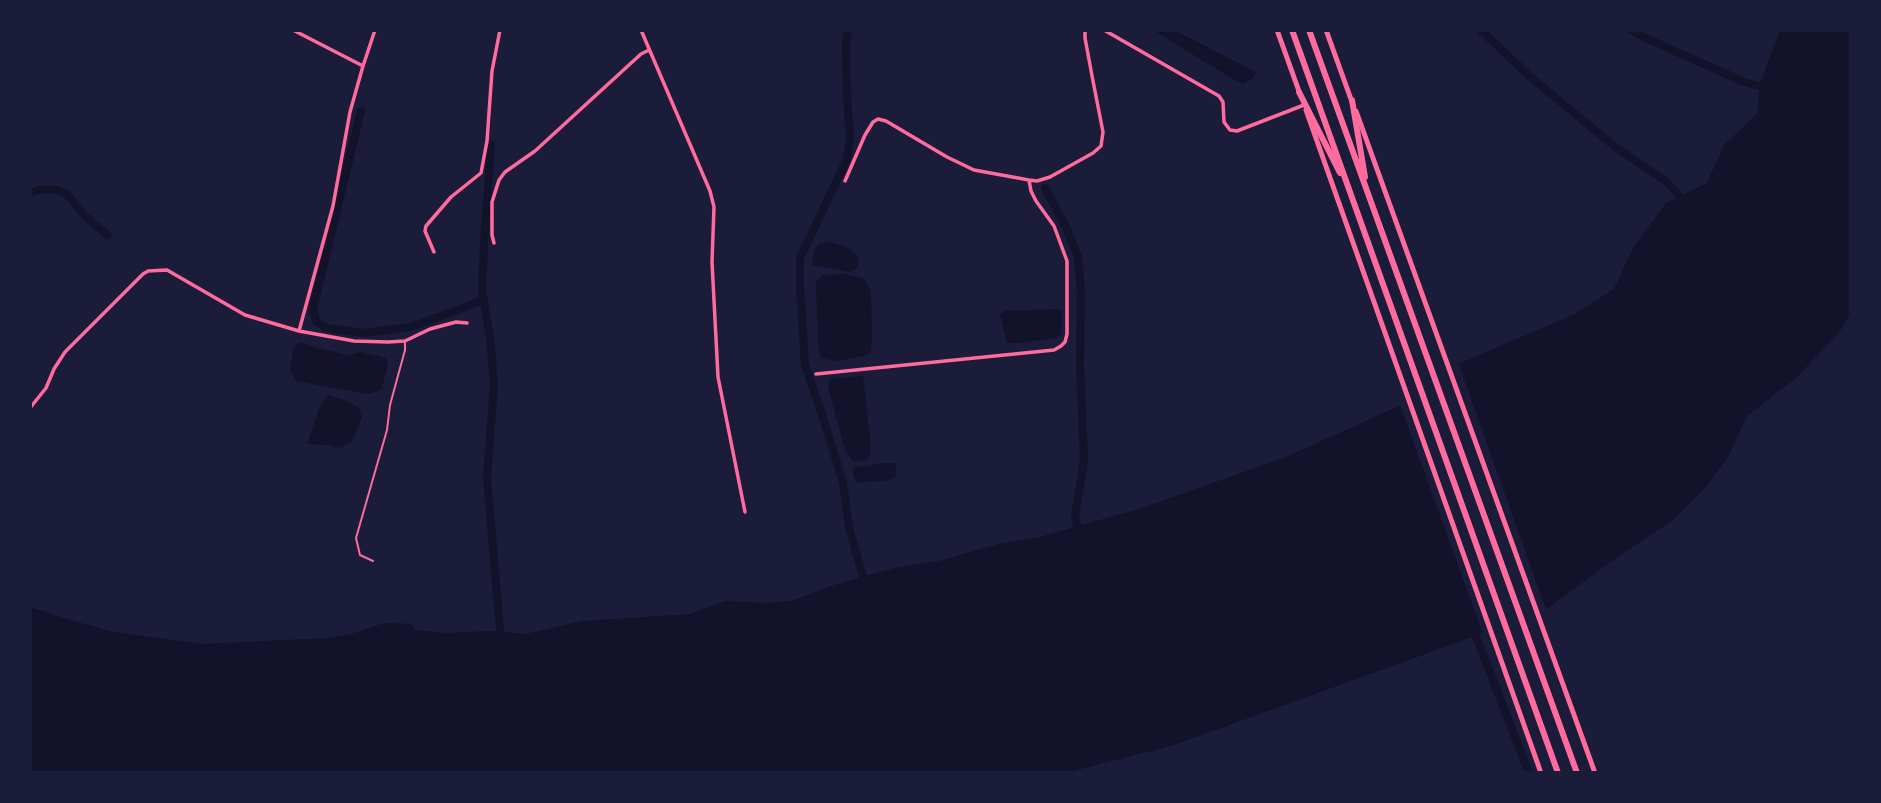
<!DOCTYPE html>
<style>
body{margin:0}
#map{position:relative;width:1881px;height:803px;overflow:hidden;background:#1b1b3a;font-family:Bitter,serif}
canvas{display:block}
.frame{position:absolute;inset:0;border:32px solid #1b1b3a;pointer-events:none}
</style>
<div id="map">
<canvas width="1881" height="803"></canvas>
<div class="frame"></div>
</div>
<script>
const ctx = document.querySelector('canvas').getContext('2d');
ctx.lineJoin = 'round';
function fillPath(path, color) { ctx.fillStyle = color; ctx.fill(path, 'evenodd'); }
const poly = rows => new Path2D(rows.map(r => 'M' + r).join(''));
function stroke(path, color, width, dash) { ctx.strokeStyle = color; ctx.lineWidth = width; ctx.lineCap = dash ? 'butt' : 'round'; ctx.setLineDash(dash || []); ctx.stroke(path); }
fillPath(poly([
 [1153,30,1174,30,1256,72,1253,78,1243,84,1236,81],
 [1780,30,1851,30,1851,312,1840,331,1797,377,1747,416,1728,457,1706,487,1673,520,1616,558,1544,611,1174,745,1065,773,30,773,30,607,70,620,114,632,202,644,327,638,351,634,384,623,411,624,415,630,447,633,490,631,526,634,583,621,690,614,725,601,766,603,791,601,834,585,894,568,939,561,998,544,1036,538,1139,509,1286,457,1426,394,1463,362,1573,315,1614,289,1633,248,1666,203,1707,183,1724,145,1757,114,1760,84],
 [830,242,846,247,857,255,859,263,856,269,850,272,812,265,814,250,820,243],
 [844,274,863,278,871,291,872,341,870,353,863,356,836,361,821,358,818,346,816,282,822,275],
 [1060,309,1062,316,1061,335,1055,338,1018,343,1007,343,1000,315,1005,311],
 [300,342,317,348,348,355,361,352,386,358,388,365,381,390,369,394,296,381,290,371,293,349],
 [863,376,871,446,870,457,866,460,853,462,845,450,828,387,829,380,836,378],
 [328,395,350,402,359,408,362,418,352,441,340,448,329,445,307,444,320,406],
 [879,463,894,463,896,468,896,476,890,480,856,483,852,471,855,466,867,467]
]), '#12122b');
fillPath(poly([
 [1458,362,1547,612,1484,637,1399,402,1424,391]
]), '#1b1b3a');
stroke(poly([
 [848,30,846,43,847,95,850,138,847,159,800,258,800,285,805,365,822,414,843,483,849,527,865,584],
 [1481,30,1527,74,1614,146,1667,182,1686,204],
 [1631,30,1648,39,1744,82,1770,89],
 [361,111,313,309,316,321,326,328,364,333,411,327,484,300],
 [491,145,484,245,482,291,490,337,494,384,487,478,501,641],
 [1045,188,1066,227,1078,257,1081,290,1080,365,1084,460,1075,516,1080,536],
 [30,193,39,190,57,190,67,194,84,215,107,235],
 [1472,626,1529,773]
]), '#12122b', 8);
stroke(poly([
 [373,561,360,555,356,538,387,430,390,405,405,350,405,342]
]), '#ff6b9d', 2);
stroke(poly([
 [293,30,363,66],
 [641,30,710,191,714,207,712,262,718,377,745,512],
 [1104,30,1219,96,1223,102,1224,122,1230,130,1237,131,1304,105],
 [845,181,865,135,873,122,878,119,886,121,947,157,974,170,1029,180,1037,181,1050,177,1093,153,1101,146,1103,132,1093,81,1085,38,1085,30],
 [494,243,492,235,492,202,499,180,505,172,535,151,641,54,649,50],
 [434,252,425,231,426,226,451,197,481,173,487,141,492,71,500,30],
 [299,331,354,341,388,342,405,341,430,329,456,322,467,323],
 [816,374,1054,350,1061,346,1065,342,1067,334,1067,261,1054,226,1036,201,1031,191,1029,180],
 [30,408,46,388,54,369,65,352,143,274,148,271,167,270,245,315,299,331,333,206,350,112,363,66,375,30]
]), '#ff6b9d', 3.5);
stroke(poly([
 [1277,30,1300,94],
 [1326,30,1352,102],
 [1306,110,1541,773],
 [1356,111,1595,773]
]), '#ff6b9d', 5);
stroke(poly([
 [1292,30,1558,773],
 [1309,30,1577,773],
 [1299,92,1340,173],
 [1352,100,1365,177]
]), '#ff6b9d', 6);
</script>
